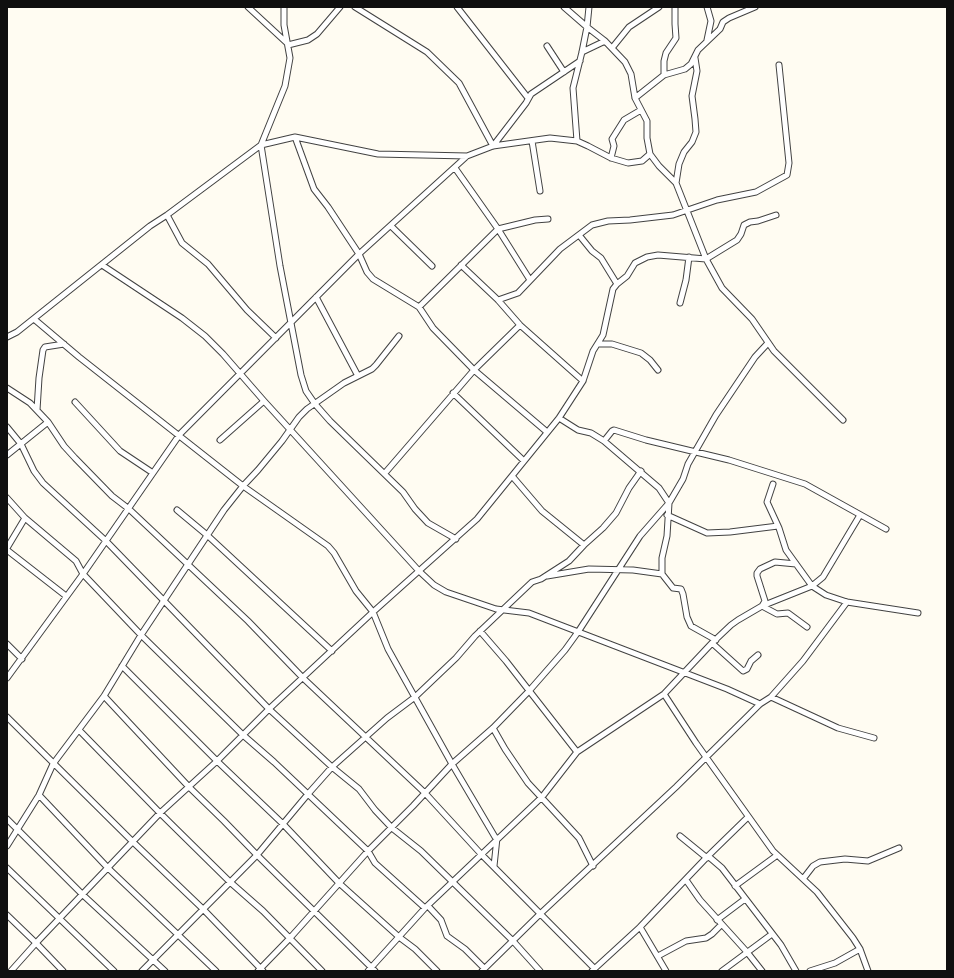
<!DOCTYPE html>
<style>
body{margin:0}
#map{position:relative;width:954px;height:978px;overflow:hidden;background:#fffcf2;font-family:"Times New Roman",serif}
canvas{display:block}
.frame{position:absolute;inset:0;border:8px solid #0f0f0f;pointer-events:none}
</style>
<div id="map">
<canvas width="954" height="978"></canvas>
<div class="frame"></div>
</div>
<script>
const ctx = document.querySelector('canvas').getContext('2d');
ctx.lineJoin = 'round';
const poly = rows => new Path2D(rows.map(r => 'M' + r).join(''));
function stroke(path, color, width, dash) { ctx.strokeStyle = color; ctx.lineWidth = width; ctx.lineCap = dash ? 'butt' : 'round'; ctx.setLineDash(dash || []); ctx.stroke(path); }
const street = poly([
 [248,7,288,44],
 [284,7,284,25,290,58,285,86,261,145,280,266,301,375,306,391,315,404,330,421,403,492,415,509,428,523,456,539],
 [355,7,427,52,459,83,493,146],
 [457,7,528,98],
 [564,7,587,27,605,41,625,62,631,74,635,98,647,121,647,138,650,154,659,166,676,183,706,259,722,288,752,319,774,351,843,420],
 [707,7,711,21,707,40],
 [288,45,308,40,317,34,340,7],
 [547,46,564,72],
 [612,48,629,27,659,7],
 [582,52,605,41],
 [664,75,664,61,666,53,676,38,675,24,675,7],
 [635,98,664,75,685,69,691,64,698,50,720,29,723,22,729,18,755,7],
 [295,137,314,189,328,207,359,254,367,272,373,279,419,307,433,328,474,370,547,432],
 [532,141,540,191],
 [577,141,573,88,582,52,587,27,589,7],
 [493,146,526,103,531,94,580,61],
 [611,158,614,146,612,139,624,120,641,110],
 [455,168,498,229,530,280],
 [676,183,679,164,684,152,692,142,696,132,695,119,692,96,697,71,695,58],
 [167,215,182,243,208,264,247,310,276,338],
 [391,226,432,266],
 [579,235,592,251,601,258,617,284],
 [102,265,182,318,205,336,223,354,264,401,419,571,434,585,446,592,496,609,529,613,727,689,760,704],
 [461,265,498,300,520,325,583,381],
 [316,297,358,376],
 [498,300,518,293,560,249,592,225,608,221,630,220,673,215,717,200,756,192,787,175,789,163,779,65],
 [680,303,686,280,689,257],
 [419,307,498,229,535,220,548,219],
 [34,319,79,357,243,486,328,546,334,553,356,591,373,612,388,649,452,764,495,837,497,838],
 [7,337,17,332,150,226,167,215,261,145,295,137,378,154,467,156],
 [598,344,612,344,641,353,650,360,658,370],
 [7,388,30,403,48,422,64,446,75,458,112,496,129,509,248,621,303,678,425,793,481,854,594,968],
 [453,393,524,461],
 [75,402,120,451,153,473],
 [37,410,39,378,43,350,45,347,64,344],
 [559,418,578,430,591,433,604,441,659,488,669,503,667,536,662,558,662,574,673,588,681,589,683,594,687,617,691,626,716,640],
 [7,427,21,444,34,471,43,483,106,541,269,709,332,767,359,789,375,810,392,828,421,851,513,941,540,971],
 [220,440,264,401],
 [604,441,612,431,614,430,646,440,729,460,805,484,886,529],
 [7,455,48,422],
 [385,473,474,370,520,325],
 [512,476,542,511,584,545],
 [773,484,767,502,779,528,786,550,812,586,826,595,847,602,918,613],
 [7,498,25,518,76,561,83,574,141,635,243,735,274,762,368,851,375,863,425,908],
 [177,510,207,535,332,651],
 [667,515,707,533,730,532,778,526],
 [7,548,25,518],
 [7,550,66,596],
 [796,564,775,562,760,569,757,573,757,576,765,601,762,606,777,614,788,613,807,627],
 [547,576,589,569,633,570,662,574],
 [480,631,506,661,577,752],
 [712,643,743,671,747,669,751,661,758,655],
 [7,644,22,659],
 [122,666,217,761,283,824,339,883,399,937,415,949,437,971],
 [7,678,83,574,180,434,359,254,467,156,493,146,550,138,577,141,588,146,611,158,628,163,642,161,650,154],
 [664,694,696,743,773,851,817,892,853,938,860,949,868,971],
 [104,696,189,787,224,821,257,855,375,971],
 [771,697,838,728,874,738],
 [7,717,133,842,203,909,263,971],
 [493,728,505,749,528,783,579,838,593,866],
 [79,730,160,813,230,882,263,911,322,971],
 [39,795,108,868,216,971],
 [7,819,83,895,165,971],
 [680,836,707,858],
 [7,846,39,795,53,764,104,696,141,635,224,510,243,486,258,470,282,441,299,417,307,409,344,383,372,369,376,365,399,336],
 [708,856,722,868,781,945,796,971],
 [494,866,497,838],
 [7,868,114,971],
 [803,879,813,866,820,862,845,859,868,861,899,848],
 [686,880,700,900,747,952,762,971],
 [735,886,776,856],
 [428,906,441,920,447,936,465,949,484,968],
 [7,915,36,943,63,971],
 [717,920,745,899],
 [640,927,666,971],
 [658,956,686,941,706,938,712,934,721,925],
 [11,971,36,943,160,813,217,761,269,709,373,612,477,519,559,418,583,381,593,351,603,335,613,289,617,284,627,276,635,263,647,257,658,255,706,259,737,240,741,234,744,225,750,222,758,221,776,215],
 [142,971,257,855,308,794,332,767,387,718,415,697,456,658,475,636,532,582,541,579,569,561,584,545,603,528,616,513,629,488,641,471],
 [258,971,290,938,368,851,413,806,452,764,493,728,529,691,565,650,578,632,640,536,669,503,683,479,688,464,716,415,755,357,768,343],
 [368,971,425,908,542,797,577,752,664,694,712,643,731,625,738,620,762,606,812,586,823,577,860,515],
 [482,971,540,914,676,787,760,704,771,697,803,661,847,602],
 [592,971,640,927,708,856,748,817],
 [722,971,772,934],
 [810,971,835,963,860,949]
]);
stroke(street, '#424242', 7);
stroke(street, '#fff', 5);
</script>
